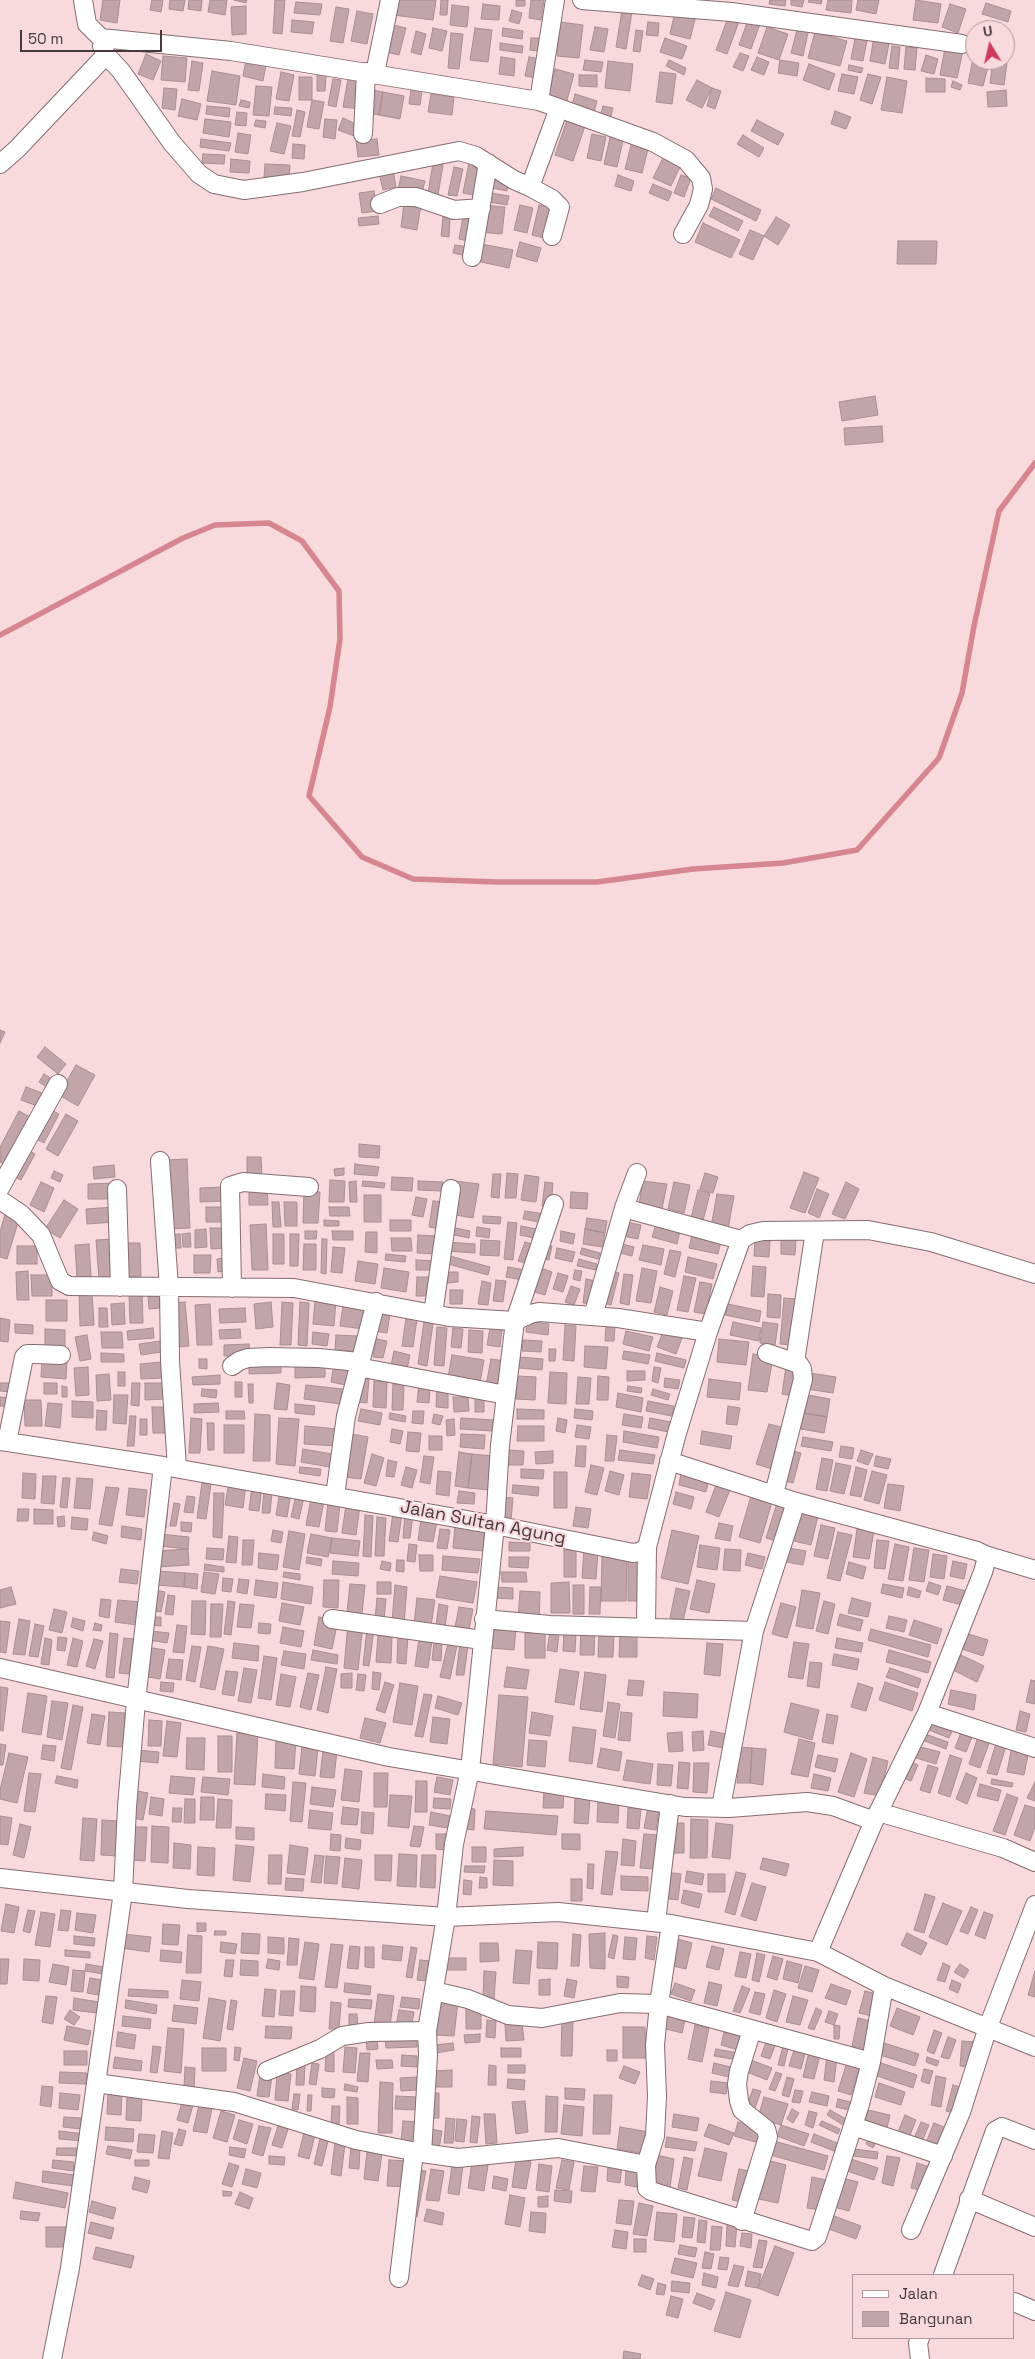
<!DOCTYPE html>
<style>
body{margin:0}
#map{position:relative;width:1035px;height:2359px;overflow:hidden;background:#f8d9dc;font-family:"Space Grotesk",sans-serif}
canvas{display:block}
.legend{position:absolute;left:852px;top:2274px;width:162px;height:65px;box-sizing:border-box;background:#f8d9dc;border:1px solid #b0999c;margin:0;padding:6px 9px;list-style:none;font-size:15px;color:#45393b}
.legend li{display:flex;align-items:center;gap:10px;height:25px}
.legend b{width:25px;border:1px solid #b0999c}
.north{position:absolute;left:965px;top:20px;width:50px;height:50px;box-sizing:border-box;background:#f8d9dc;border:1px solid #b0999c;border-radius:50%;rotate:351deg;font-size:14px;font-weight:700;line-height:20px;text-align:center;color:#45393b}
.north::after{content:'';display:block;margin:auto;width:18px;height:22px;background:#cb3b5d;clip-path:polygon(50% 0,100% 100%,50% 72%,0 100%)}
.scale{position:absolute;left:20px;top:30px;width:142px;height:22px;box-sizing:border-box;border:2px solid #45393b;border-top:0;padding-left:6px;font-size:15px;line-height:18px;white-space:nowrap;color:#45393b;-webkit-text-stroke:4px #f8d9dc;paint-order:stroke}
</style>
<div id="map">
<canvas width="1035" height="2359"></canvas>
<ul class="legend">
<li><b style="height:6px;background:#fff"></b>Jalan</li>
<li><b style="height:14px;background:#c2a5a8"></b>Bangunan</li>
</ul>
<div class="north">U</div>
<div class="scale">50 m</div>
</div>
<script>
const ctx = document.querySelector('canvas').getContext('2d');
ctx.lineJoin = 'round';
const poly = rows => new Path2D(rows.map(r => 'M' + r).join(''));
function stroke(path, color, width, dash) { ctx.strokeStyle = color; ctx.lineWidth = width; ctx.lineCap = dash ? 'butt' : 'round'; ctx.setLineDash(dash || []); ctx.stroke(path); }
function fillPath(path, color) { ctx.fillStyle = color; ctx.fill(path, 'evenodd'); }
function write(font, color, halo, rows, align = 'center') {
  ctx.font = font + ' "Space Grotesk",sans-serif'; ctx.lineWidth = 4.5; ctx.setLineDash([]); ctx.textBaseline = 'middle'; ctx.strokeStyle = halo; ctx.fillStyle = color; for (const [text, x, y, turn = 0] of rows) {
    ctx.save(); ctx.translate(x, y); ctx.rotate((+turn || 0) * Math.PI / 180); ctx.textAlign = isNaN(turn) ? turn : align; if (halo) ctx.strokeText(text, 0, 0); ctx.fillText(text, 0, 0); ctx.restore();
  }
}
stroke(poly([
 [0,635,183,538,215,525,269,523,302,541,339,591,340,639,330,707,309,796,362,857,413,879,497,882,597,882,693,869,783,863,857,850,939,758,962,693,974,626,999,511,1035,463]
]), '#d68691', 5.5);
const building = poly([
 [103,0,120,0,117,23,100,20,103,0],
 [152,0,163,0,161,12,150,10,152,0],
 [170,0,185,0,183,11,169,9,170,0],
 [189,0,202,0,201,11,188,9,189,0],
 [210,0,227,0,225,15,208,12,210,0],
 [234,0,247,0,246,3,234,0],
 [275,0,285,0,282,34,273,33,275,0],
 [395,0,436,0,433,20,393,15,395,0],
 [441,0,448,0,447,15,440,15,441,0],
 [516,0,525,0,525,6,516,6,516,0],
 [531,0,544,0,541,20,529,18,531,0],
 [770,0,786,0,785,6,769,4,770,0],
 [791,0,804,0,802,7,791,5,791,0],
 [809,0,822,0,821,4,808,2,809,0],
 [828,0,852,0,851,13,826,10,828,0],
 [858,0,879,0,876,14,856,10,858,0],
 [916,0,941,4,938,23,913,20,916,0],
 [296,2,322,4,320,15,294,13,296,2],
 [986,3,1011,11,1008,22,982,14,986,3],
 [483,4,500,6,499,20,481,19,483,4],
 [950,4,966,9,958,33,942,27,950,4],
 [452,5,469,7,467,27,450,25,452,5],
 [246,6,246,34,232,35,231,7,246,6],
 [336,7,349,9,343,43,330,41,336,7],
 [676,7,697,12,690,39,670,34,676,7],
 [512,10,522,13,519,24,509,21,512,10],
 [622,10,632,12,626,49,616,47,622,10],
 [357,11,373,14,367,44,351,41,357,11],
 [729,15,740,19,727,54,716,50,729,15],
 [292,20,314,22,312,34,291,32,292,20],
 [748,20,760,24,751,49,739,45,748,20],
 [560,22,583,25,579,58,557,56,560,22],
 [648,22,659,23,658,36,646,35,648,22],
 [393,25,406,28,399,55,386,52,393,25],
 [798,26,809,28,803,56,791,53,798,26],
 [595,27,608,29,604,52,590,50,595,27],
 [767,27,788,34,779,60,758,53,767,27],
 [433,28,447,31,442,51,429,48,433,28],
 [475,28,492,30,488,62,470,60,475,28],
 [503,28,523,31,522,39,502,36,503,28],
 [636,30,643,31,640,52,633,51,636,30],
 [416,31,426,34,421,55,411,52,416,31],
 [815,32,847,41,840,66,808,58,815,32],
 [451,33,463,34,459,69,448,68,451,33],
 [856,33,868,35,863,61,851,59,856,33],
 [874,36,890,38,885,64,870,61,874,36],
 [531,38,540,38,539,51,530,50,531,38],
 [665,38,687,46,682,59,660,52,665,38],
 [500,43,523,46,522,53,500,50,500,43],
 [892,46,900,47,898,69,889,68,892,46],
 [906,47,917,48,915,70,904,69,906,47],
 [945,48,963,51,957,78,940,75,945,48],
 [740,53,749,56,743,71,733,67,740,53],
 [146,54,161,61,153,80,138,74,146,54],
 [926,55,938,59,934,74,921,71,926,55],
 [163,56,187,58,185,82,161,80,163,56],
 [501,57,515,59,514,76,499,74,501,57],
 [529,57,540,59,537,78,525,76,529,57],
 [757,57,769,62,764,75,751,70,757,57],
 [973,59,989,63,983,86,968,83,973,59],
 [246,60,266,65,263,81,243,76,246,60],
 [585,60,603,62,601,72,583,70,585,60],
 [669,60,686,68,684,75,666,66,669,60],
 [780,60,799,63,797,76,778,73,780,60],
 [192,61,203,63,199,91,188,90,192,61],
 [608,61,633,64,630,91,605,88,608,61],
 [993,61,1007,63,1004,85,990,83,993,61],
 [809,64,835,74,829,90,803,80,809,64],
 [849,65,863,68,861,73,848,70,849,65],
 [555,69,574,74,566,104,548,100,555,69],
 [212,71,240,76,236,105,207,101,212,71],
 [281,72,294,75,289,101,276,99,281,72],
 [660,72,676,74,672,104,656,102,660,72],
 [317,74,326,74,325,91,317,91,317,74],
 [842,74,858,77,854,94,838,91,842,74],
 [868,74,881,77,872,104,860,100,868,74],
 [579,75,597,75,597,87,579,86,579,75],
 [299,77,312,77,312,100,299,100,299,77],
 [887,77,907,81,902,113,881,110,887,77],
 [926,78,945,79,945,92,926,92,926,78],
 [333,79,341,80,336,107,328,105,333,79],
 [348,79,362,81,358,109,343,107,348,79],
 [697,80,712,88,702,108,686,100,697,80],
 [953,81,962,85,960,90,951,87,953,81],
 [256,86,272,87,269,116,253,115,256,86],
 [164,88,177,89,175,110,162,108,164,88],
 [712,88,721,91,715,109,707,106,712,88],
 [372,90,383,92,379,115,368,113,372,90],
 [411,90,422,91,420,105,409,104,411,90],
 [1006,90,1007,106,988,107,987,92,1006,90],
 [383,92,404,96,400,119,379,115,383,92],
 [431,94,454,97,452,115,428,112,431,94],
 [575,94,597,101,593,116,571,109,575,94],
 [182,99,201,104,197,120,178,116,182,99],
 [241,100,250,102,249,108,239,106,241,100],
 [312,100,324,102,319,129,307,127,312,100],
 [207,106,230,108,229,117,206,114,207,106],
 [603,106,613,108,610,120,600,117,603,106],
 [275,107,292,108,291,116,274,114,275,107],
 [297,110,305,112,300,137,292,136,297,110],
 [835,111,851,117,846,129,831,124,835,111],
 [237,112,247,113,246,126,235,125,237,112],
 [343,118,358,125,354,136,338,130,343,118],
 [205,119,231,122,229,137,203,133,205,119],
 [325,119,337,120,335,139,323,137,325,119],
 [256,120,266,121,265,128,254,126,256,120],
 [567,120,585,126,573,161,555,155,567,120],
 [757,120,784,134,778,145,751,131,757,120],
 [277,123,291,126,284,154,270,151,277,123],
 [238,133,251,135,248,154,235,152,238,133],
 [611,133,624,136,617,167,604,164,611,133],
 [592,134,606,137,601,161,587,158,592,134],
 [743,135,764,148,759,157,737,144,743,135],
 [201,139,231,143,229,151,200,147,201,139],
 [377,139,379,155,358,157,356,141,377,139],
 [632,141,649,145,642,173,625,169,632,141],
 [293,144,305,145,304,159,292,158,293,144],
 [203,154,225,155,224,164,202,163,203,154],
 [663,158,680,167,671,186,653,178,663,158],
 [231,159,250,161,249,173,230,172,231,159],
 [433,163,443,165,438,195,428,193,433,163],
 [469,163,484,166,478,196,463,193,469,163],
 [265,164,290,165,289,178,264,177,265,164],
 [454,167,463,169,457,196,448,195,454,167],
 [393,170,396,187,383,190,379,173,393,170],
 [489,174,509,177,507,191,487,187,489,174],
 [618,175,634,181,631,191,615,186,618,175],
 [681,175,691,178,684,197,674,193,681,175],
 [401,176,425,181,421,196,398,190,401,176],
 [653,184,672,192,668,201,649,193,653,184],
 [716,188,761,210,756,221,711,199,716,188],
 [374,191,377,211,362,213,359,193,374,191],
 [485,192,509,196,507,205,483,201,485,192],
 [404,203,421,205,417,230,401,227,404,203],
 [482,205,505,207,502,234,479,232,482,205],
 [520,205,533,208,527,233,514,230,520,205],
 [539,205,558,209,551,240,532,235,539,205],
 [714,207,743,221,738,231,709,216,714,207],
 [378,216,379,224,359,226,358,218,378,216],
 [463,216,472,217,468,241,459,239,463,216],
 [443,217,450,218,449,237,441,236,443,217],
 [776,217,790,225,778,245,764,236,776,217],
 [703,223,740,240,731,258,695,242,703,223],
 [750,230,764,236,753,260,739,254,750,230],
 [898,241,937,241,936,264,897,264,898,241],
 [520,242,541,248,537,262,516,256,520,242],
 [476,243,513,250,509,268,472,260,476,243],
 [455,245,469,247,467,256,453,253,455,245],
 [875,396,878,415,842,421,839,402,875,396],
 [882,426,883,442,845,445,844,428,882,426],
 [0,1030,5,1032,0,1043,0,1030],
 [45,1047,66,1064,58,1074,37,1057,45,1047],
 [76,1065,95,1075,78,1106,59,1095,76,1065],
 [44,1074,57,1082,51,1090,39,1082,44,1074],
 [26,1087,42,1093,37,1106,21,1100,26,1087],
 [49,1109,59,1114,44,1143,34,1138,49,1109],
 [19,1111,32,1118,7,1166,0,1162,0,1147,19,1111],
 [66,1114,78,1121,58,1156,46,1149,66,1114],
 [359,1144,380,1146,379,1158,359,1157,359,1144],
 [24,1148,35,1154,21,1180,11,1175,24,1148],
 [247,1157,261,1157,262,1177,247,1178,247,1157],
 [187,1159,190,1228,169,1229,166,1160,187,1159],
 [355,1164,379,1167,377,1176,354,1174,355,1164],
 [114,1165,115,1177,94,1179,93,1167,114,1165],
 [344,1168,344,1175,335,1176,334,1169,344,1168],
 [54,1171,63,1175,60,1182,51,1178,54,1171],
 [804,1172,819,1178,805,1213,790,1208,804,1172],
 [507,1173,518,1174,516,1198,505,1198,507,1173],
 [705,1173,718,1177,713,1193,700,1189,705,1173],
 [493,1174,501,1174,499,1198,491,1197,493,1174],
 [525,1175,539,1177,536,1202,521,1200,525,1175],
 [392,1177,413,1178,412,1191,391,1190,392,1177],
 [330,1180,345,1181,344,1202,329,1202,330,1180],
 [356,1181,357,1202,350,1202,349,1182,356,1181],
 [363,1181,385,1183,384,1188,362,1186,363,1181],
 [418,1181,443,1182,442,1191,418,1190,418,1181],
 [455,1181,479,1184,473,1218,450,1214,455,1181],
 [643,1181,667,1184,661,1214,638,1210,643,1181],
 [41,1182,54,1188,44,1212,30,1205,41,1182],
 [545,1182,553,1183,551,1207,542,1206,545,1182],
 [674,1182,690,1185,684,1213,668,1209,674,1182],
 [846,1182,859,1189,845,1219,832,1214,846,1182],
 [115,1183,115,1199,88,1199,88,1184,115,1183],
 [224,1187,224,1201,200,1202,200,1188,224,1187],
 [267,1187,268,1205,249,1205,249,1188,267,1187],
 [817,1189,829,1194,819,1218,808,1213,817,1189],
 [698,1190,710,1193,702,1225,690,1222,698,1190],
 [304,1191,320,1192,318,1223,303,1223,304,1191],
 [571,1192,588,1193,587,1209,570,1208,571,1192],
 [717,1194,734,1196,728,1229,711,1227,717,1194],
 [364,1195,381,1195,381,1222,364,1222,364,1195],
 [416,1197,427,1199,423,1217,412,1215,416,1197],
 [64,1200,78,1209,60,1238,45,1229,64,1200],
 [433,1201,444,1202,441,1229,429,1227,433,1201],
 [272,1202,279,1202,281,1227,273,1227,272,1202],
 [284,1202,297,1202,297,1226,285,1226,284,1202],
 [114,1207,115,1222,87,1224,86,1209,114,1207],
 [206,1207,222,1207,222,1222,206,1222,206,1207],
 [329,1207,349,1207,350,1216,330,1216,329,1207],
 [525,1211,545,1214,543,1223,523,1219,525,1211],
 [5,1214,19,1219,7,1259,0,1257,0,1232,5,1214],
 [483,1216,501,1217,500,1224,483,1223,483,1216],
 [587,1218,607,1221,605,1233,585,1229,587,1218],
 [324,1220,339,1221,339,1226,324,1226,324,1220],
 [390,1220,411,1220,411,1231,390,1231,390,1220],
 [508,1222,517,1223,513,1260,504,1259,508,1222],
 [626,1222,641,1225,638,1239,623,1236,626,1222],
 [266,1224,268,1270,252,1270,250,1225,266,1224],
 [656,1224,680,1231,677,1244,652,1237,656,1224],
 [521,1226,536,1229,534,1238,520,1235,521,1226],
 [451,1227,470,1231,469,1238,449,1234,451,1227],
 [477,1227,490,1229,489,1238,476,1236,477,1227],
 [210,1228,228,1228,228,1248,211,1249,210,1228],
 [206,1229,207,1247,195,1248,195,1230,206,1229],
 [585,1229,605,1233,602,1247,583,1244,585,1229],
 [305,1231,317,1231,316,1239,305,1239,305,1231],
 [332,1231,353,1231,353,1240,333,1240,332,1231],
 [561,1231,575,1234,573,1244,560,1241,561,1231],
 [366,1232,377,1232,377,1253,365,1252,366,1232],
 [190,1233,191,1247,183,1247,182,1234,190,1233],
 [180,1234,181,1248,167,1248,166,1235,180,1234],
 [273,1234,284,1234,284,1264,273,1264,273,1234],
 [290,1234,299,1234,298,1266,290,1266,290,1234],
 [418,1235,438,1236,437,1254,417,1253,418,1235],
 [692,1235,721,1241,718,1254,689,1248,692,1235],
 [781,1237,796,1237,795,1255,781,1254,781,1237],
 [391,1238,411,1238,412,1251,392,1251,391,1238],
 [114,1239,116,1278,99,1279,96,1240,114,1239],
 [322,1239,327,1239,326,1274,321,1273,322,1239],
 [481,1240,500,1241,499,1256,480,1255,481,1240],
 [755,1240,770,1241,769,1257,754,1256,755,1240],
 [447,1242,475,1244,475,1253,446,1251,447,1242],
 [525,1242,538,1246,531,1265,518,1261,525,1242],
 [614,1242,634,1247,632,1256,612,1251,614,1242],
 [123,1243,140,1243,141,1276,123,1277,123,1243],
 [89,1244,91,1277,77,1278,75,1245,89,1244],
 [304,1244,316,1244,316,1270,303,1270,304,1244],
 [544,1244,552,1246,549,1260,541,1258,544,1244],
 [643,1245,664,1249,661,1265,639,1260,643,1245],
 [17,1246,37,1246,37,1264,17,1264,17,1246],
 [333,1247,345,1248,342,1273,331,1272,333,1247],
 [557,1248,575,1252,572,1262,555,1258,557,1248],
 [582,1248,600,1253,598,1259,580,1254,582,1248],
 [670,1250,681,1252,675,1277,664,1274,670,1250],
 [386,1254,406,1256,405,1262,385,1260,386,1254],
 [194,1255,211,1255,210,1273,194,1273,194,1255],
 [450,1256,490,1267,488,1275,448,1264,450,1256],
 [688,1257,717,1264,713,1279,685,1272,688,1257],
 [224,1258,226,1271,218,1272,217,1259,224,1258],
 [579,1259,597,1264,596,1270,577,1266,579,1259],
 [416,1260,436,1261,436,1270,416,1270,416,1260],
 [358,1261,378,1264,375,1284,355,1281,358,1261],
 [753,1266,766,1267,764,1297,751,1296,753,1266],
 [508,1267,525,1270,523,1280,506,1277,508,1267],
 [538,1267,552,1272,545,1295,531,1291,538,1267],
 [384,1268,409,1272,406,1292,381,1288,384,1268],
 [642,1268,657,1271,651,1303,636,1301,642,1268],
 [575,1270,582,1271,580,1281,573,1279,575,1270],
 [608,1270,619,1273,611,1305,600,1302,608,1270],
 [28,1271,29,1300,17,1300,16,1272,28,1271],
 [447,1272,458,1272,458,1282,447,1283,447,1272],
 [558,1273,568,1276,563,1292,553,1289,558,1273],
 [624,1274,633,1275,629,1305,620,1303,624,1274],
 [31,1275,52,1275,52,1296,32,1296,31,1275],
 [684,1276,696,1278,688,1312,677,1310,684,1276],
 [417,1277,432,1277,431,1296,416,1296,417,1277],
 [586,1279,596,1281,593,1304,583,1303,586,1279],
 [496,1280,506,1281,503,1302,493,1301,496,1280],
 [482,1281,491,1283,488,1305,478,1304,482,1281],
 [700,1282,712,1284,706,1314,694,1312,700,1282],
 [571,1286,580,1289,574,1305,565,1302,571,1286],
 [660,1287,673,1291,667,1315,654,1312,660,1287],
 [450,1290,463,1290,462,1304,450,1304,450,1290],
 [142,1292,143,1323,130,1323,129,1293,142,1292],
 [79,1293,92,1293,94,1325,80,1326,79,1293],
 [768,1294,781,1295,780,1318,767,1317,768,1294],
 [160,1295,160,1308,149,1309,148,1296,160,1295],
 [784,1298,799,1299,795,1345,780,1344,784,1298],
 [46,1300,67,1300,67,1321,46,1321,46,1300],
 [315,1300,336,1301,334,1326,313,1324,315,1300],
 [185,1302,189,1346,179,1347,174,1303,185,1302],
 [271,1302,273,1327,256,1329,254,1304,271,1302],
 [282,1302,293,1303,291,1345,280,1345,282,1302],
 [300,1302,309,1303,307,1346,298,1345,300,1302],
 [124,1303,125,1324,112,1325,111,1304,124,1303],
 [210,1304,212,1345,197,1345,195,1305,210,1304],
 [728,1304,761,1311,759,1322,725,1315,728,1304],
 [343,1306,367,1309,364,1329,340,1326,343,1306],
 [99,1308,107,1308,108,1327,99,1327,99,1308],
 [245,1308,246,1322,220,1323,219,1309,245,1308],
 [377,1311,390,1314,387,1333,374,1331,377,1311],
 [0,1318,10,1320,8,1342,0,1341,0,1318],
 [406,1318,417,1319,413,1347,402,1346,406,1318],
 [527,1321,549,1324,548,1335,526,1332,527,1321],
 [424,1322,433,1324,427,1366,418,1364,424,1322],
 [733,1322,761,1328,759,1341,730,1335,733,1322],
 [763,1322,778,1324,775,1345,760,1343,763,1322],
 [15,1324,33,1325,33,1334,15,1333,15,1324],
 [565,1325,576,1326,574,1361,563,1360,565,1325],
 [606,1325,615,1326,614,1341,605,1341,606,1325],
 [437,1327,447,1328,444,1366,434,1365,437,1327],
 [153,1328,154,1338,128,1340,127,1331,153,1328],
 [453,1328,463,1329,461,1348,451,1347,453,1328],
 [490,1328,502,1330,500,1347,487,1345,490,1328],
 [45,1329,65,1330,65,1350,45,1350,45,1329],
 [240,1329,241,1338,220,1339,219,1330,240,1329],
 [469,1330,483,1331,482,1353,468,1352,469,1330],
 [626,1331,653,1337,649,1351,623,1344,626,1331],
 [101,1332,122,1332,123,1348,102,1348,101,1332],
 [313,1332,329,1334,327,1346,312,1344,313,1332],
 [663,1332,682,1338,676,1354,657,1347,663,1332],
 [87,1335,91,1359,80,1361,75,1337,87,1335],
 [336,1335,357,1336,356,1351,335,1350,336,1335],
 [376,1339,387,1341,383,1358,373,1357,376,1339],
 [719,1339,749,1342,746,1365,717,1362,719,1339],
 [523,1340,542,1341,541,1352,522,1351,523,1340],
 [160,1341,162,1352,141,1355,139,1344,160,1341],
 [249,1344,250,1355,224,1356,224,1345,249,1344],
 [585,1346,608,1347,606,1369,584,1367,585,1346],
 [549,1349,556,1349,555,1361,549,1361,549,1349],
 [394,1351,410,1355,407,1369,391,1366,394,1351],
 [624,1351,650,1355,648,1364,622,1359,624,1351],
 [101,1353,124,1354,124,1362,101,1362,101,1353],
 [657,1353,686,1360,684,1368,655,1361,657,1353],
 [753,1354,773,1357,767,1392,748,1390,753,1354],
 [452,1355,484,1360,479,1388,447,1383,452,1355],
 [520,1357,543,1359,542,1370,519,1368,520,1357],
 [199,1359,207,1359,207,1369,199,1368,199,1359],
 [295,1359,325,1359,325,1377,295,1378,295,1359],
 [491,1359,505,1361,500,1388,486,1386,491,1359],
 [42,1361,67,1362,66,1379,41,1377,42,1361],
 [249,1361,281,1361,281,1373,249,1374,249,1361],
 [162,1362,163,1378,141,1379,140,1364,162,1362],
 [334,1364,349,1366,346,1385,331,1382,334,1364],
 [786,1366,798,1367,794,1396,782,1394,786,1366],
 [88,1367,89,1395,76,1396,74,1368,88,1367],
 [654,1367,661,1368,658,1383,652,1381,654,1367],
 [627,1371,645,1371,645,1380,627,1381,627,1371],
 [118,1372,125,1372,125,1386,118,1386,118,1372],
 [550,1372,567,1373,566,1404,548,1403,550,1372],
 [810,1373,836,1377,833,1393,807,1389,810,1373],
 [109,1374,111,1400,97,1401,96,1375,109,1374],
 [220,1375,220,1384,193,1385,192,1377,220,1375],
 [517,1376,536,1377,535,1400,516,1399,517,1376],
 [598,1376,609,1377,608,1400,597,1400,598,1376],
 [578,1377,591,1378,589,1404,576,1404,578,1377],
 [665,1378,680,1380,678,1389,664,1387,665,1378],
 [360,1379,369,1379,367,1403,358,1402,360,1379],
 [709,1379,741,1383,739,1400,707,1397,709,1379],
 [374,1381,387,1382,386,1408,373,1407,374,1381],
 [235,1382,242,1382,242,1397,235,1397,235,1382],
 [0,1383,11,1383,10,1392,0,1391,0,1383],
 [44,1383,57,1383,57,1394,44,1394,44,1383],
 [132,1383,140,1383,139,1406,131,1405,132,1383],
 [145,1383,164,1383,165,1399,145,1400,145,1383],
 [277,1383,290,1385,287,1410,274,1409,277,1383],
 [248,1384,253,1384,253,1403,249,1403,248,1384],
 [393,1384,404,1384,403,1410,392,1410,393,1384],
 [306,1385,342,1389,340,1404,304,1399,306,1385],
 [419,1385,430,1386,429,1403,417,1402,419,1385],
 [62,1386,67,1387,67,1397,62,1397,62,1386],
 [628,1386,642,1388,641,1393,627,1391,628,1386],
 [437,1388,448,1388,448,1408,436,1407,437,1388],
 [202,1389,217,1390,216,1398,201,1396,202,1389],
 [653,1389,670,1394,668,1400,651,1395,653,1389],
 [618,1393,643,1398,641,1412,616,1407,618,1393],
 [475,1394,484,1394,484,1412,475,1412,475,1394],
 [114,1395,128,1395,126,1424,113,1423,114,1395],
 [808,1395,830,1399,827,1417,804,1413,808,1395],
 [0,1397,11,1398,10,1407,0,1406,0,1397],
 [453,1397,468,1397,469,1411,454,1412,453,1397],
 [24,1400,41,1400,42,1426,25,1426,24,1400],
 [72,1401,93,1402,93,1418,72,1417,72,1401],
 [648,1401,674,1406,672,1416,646,1411,648,1401],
 [48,1403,62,1404,60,1428,45,1426,48,1403],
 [218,1403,219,1412,194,1413,194,1404,218,1403],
 [295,1404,315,1406,314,1415,295,1413,295,1404],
 [728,1406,740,1408,737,1425,726,1424,728,1406],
 [152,1407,164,1407,165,1433,153,1433,152,1407],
 [361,1409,382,1413,380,1425,358,1421,361,1409],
 [517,1409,544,1410,544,1419,517,1419,517,1409],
 [575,1409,593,1411,592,1420,574,1418,575,1409],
 [97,1410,107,1411,106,1430,96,1430,97,1410],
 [226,1411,244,1411,245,1419,226,1419,226,1411],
 [413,1411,424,1411,423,1424,412,1423,413,1411],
 [390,1413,406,1416,405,1422,389,1419,390,1413],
 [804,1413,827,1417,824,1433,801,1429,804,1413],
 [255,1414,270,1415,270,1461,253,1461,255,1414],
 [434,1414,443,1416,440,1425,432,1423,434,1414],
 [624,1414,643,1417,641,1428,622,1425,624,1414],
 [130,1416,136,1416,134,1446,127,1446,130,1416],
 [191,1418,202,1419,200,1453,189,1453,191,1418],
 [279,1418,299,1419,295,1466,276,1464,279,1418],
 [461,1418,494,1420,493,1431,460,1429,461,1418],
 [558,1418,567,1420,565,1433,556,1431,558,1418],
 [650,1418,671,1422,669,1432,648,1428,650,1418],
 [140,1419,147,1419,147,1435,140,1435,140,1419],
 [454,1419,455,1435,447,1436,446,1420,454,1419],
 [207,1423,214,1423,214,1450,208,1450,207,1423],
 [769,1424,785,1428,772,1469,756,1464,769,1424],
 [224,1425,244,1425,244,1453,224,1453,224,1425],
 [577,1425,591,1427,589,1439,575,1437,577,1425],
 [305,1426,338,1429,337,1446,304,1444,305,1426],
 [518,1426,544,1426,544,1441,517,1441,518,1426],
 [392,1429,403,1431,400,1444,390,1442,392,1429],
 [624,1431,659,1437,657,1448,623,1442,624,1431],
 [702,1431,732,1436,730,1449,700,1444,702,1431],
 [408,1432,421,1433,419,1452,406,1451,408,1432],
 [352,1434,368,1437,361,1479,344,1477,352,1434],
 [461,1434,485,1435,484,1449,460,1447,461,1434],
 [607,1435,617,1436,614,1461,605,1461,607,1435],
 [429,1436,442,1436,442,1450,429,1450,429,1436],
 [803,1437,833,1442,831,1451,801,1446,803,1437],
 [577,1446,586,1446,585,1467,575,1466,577,1446],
 [841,1446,854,1448,852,1459,839,1457,841,1446],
 [303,1449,332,1454,329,1467,301,1462,303,1449],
 [506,1450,524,1451,523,1465,506,1465,506,1450],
 [620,1450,655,1455,653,1464,618,1460,620,1450],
 [790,1450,801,1453,793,1483,781,1480,790,1450],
 [861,1450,873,1454,868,1465,857,1461,861,1450],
 [553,1451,553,1463,536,1464,535,1452,553,1451],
 [459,1452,472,1454,468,1488,455,1486,459,1452],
 [372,1454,384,1458,376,1486,364,1483,372,1454],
 [472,1454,494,1456,490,1490,468,1488,472,1454],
 [424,1456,434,1457,430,1484,420,1482,424,1456],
 [876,1456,891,1459,888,1469,874,1466,876,1456],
 [822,1458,833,1460,827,1491,816,1489,822,1458],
 [388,1460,397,1462,394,1477,386,1476,388,1460],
 [836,1463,851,1466,844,1494,830,1491,836,1463],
 [591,1465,604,1468,597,1495,585,1492,591,1465],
 [300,1467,321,1469,320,1476,299,1473,300,1467],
 [406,1467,417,1470,412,1488,401,1485,406,1467],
 [856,1467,867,1470,861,1497,850,1495,856,1467],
 [521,1469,544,1470,543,1479,521,1478,521,1469],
 [438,1471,451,1472,449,1496,436,1494,438,1471],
 [610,1471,624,1475,619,1495,605,1491,610,1471],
 [872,1471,887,1475,879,1504,864,1500,872,1471],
 [554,1472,567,1472,567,1508,554,1508,554,1472],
 [23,1473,36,1474,35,1499,22,1498,23,1473],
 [632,1473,651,1475,647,1499,629,1497,632,1473],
 [681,1473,709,1479,706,1492,679,1485,681,1473],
 [43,1476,56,1476,54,1504,41,1503,43,1476],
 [63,1478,70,1478,67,1508,60,1507,63,1478],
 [77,1478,93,1479,90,1509,74,1508,77,1478],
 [229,1482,246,1484,243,1508,225,1505,229,1482],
 [202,1483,211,1484,206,1519,197,1518,202,1483],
 [888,1484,904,1486,900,1511,884,1508,888,1484],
 [513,1485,539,1487,538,1496,512,1493,513,1485],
 [716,1485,730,1490,719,1517,706,1512,716,1485],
 [252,1486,262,1487,259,1511,249,1510,252,1486],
 [106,1487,119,1488,112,1526,99,1524,106,1487],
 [129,1488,147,1490,144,1517,126,1515,129,1488],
 [280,1491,291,1493,287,1517,276,1515,280,1491],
 [459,1491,475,1493,474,1504,457,1503,459,1491],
 [264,1492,272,1492,270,1513,262,1513,264,1492],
 [676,1492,694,1497,691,1509,673,1504,676,1492],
 [214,1493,224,1493,222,1538,213,1537,214,1493],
 [296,1495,304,1497,299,1519,291,1517,296,1495],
 [187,1496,195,1497,193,1513,184,1512,187,1496],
 [751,1496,772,1502,760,1543,739,1537,751,1496],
 [502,1497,513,1498,511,1520,500,1519,502,1497],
 [311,1499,324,1501,319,1527,306,1525,311,1499],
 [328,1502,340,1504,337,1532,325,1531,328,1502],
 [174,1503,180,1504,176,1526,170,1526,174,1503],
 [777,1503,791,1507,780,1542,766,1538,777,1503],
 [161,1504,168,1505,166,1528,159,1527,161,1504],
 [346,1505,360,1506,356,1535,342,1533,346,1505],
 [576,1507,591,1509,588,1528,573,1526,576,1507],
 [18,1509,29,1509,28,1521,17,1521,18,1509],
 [34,1509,53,1510,53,1524,34,1524,34,1509],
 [800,1512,818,1516,811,1545,794,1541,800,1512],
 [393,1513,402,1514,398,1542,389,1541,393,1513],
 [405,1513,413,1514,410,1538,403,1538,405,1513],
 [365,1515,373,1516,371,1557,363,1556,365,1515],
 [64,1516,65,1526,58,1527,57,1517,64,1516],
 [72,1517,88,1519,87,1530,71,1529,72,1517],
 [377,1517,386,1518,384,1556,375,1556,377,1517],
 [421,1519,437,1521,433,1542,418,1540,421,1519],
 [181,1522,192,1523,191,1532,181,1531,181,1522],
 [719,1523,733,1526,730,1541,715,1538,719,1523],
 [821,1525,835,1528,828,1559,814,1556,821,1525],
 [122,1526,142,1529,141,1540,121,1537,122,1526],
 [455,1526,485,1528,483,1551,453,1548,455,1526],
 [440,1529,450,1530,447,1549,437,1548,440,1529],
 [857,1529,874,1531,869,1559,853,1557,857,1529],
 [273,1530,283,1532,281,1543,271,1541,273,1530],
 [672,1530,699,1536,688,1584,661,1578,672,1530],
 [289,1531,305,1534,299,1570,283,1567,289,1531],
 [94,1532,108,1536,106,1544,92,1540,94,1532],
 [838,1532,852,1535,840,1581,827,1578,838,1532],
 [160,1534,189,1537,188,1549,159,1546,160,1534],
 [311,1534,332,1538,328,1557,307,1553,311,1534],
 [229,1536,238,1537,236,1563,226,1562,229,1536],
 [332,1538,360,1541,358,1556,330,1553,332,1538],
 [243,1540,254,1540,252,1565,242,1565,243,1540],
 [877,1540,889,1541,885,1569,874,1568,877,1540],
 [509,1542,530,1543,530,1551,509,1551,509,1542],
 [409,1544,417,1545,415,1562,407,1561,409,1544],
 [895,1544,909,1547,903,1581,888,1579,895,1544],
 [700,1545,720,1548,717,1570,697,1567,700,1545],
 [783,1547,806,1551,803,1565,781,1561,783,1547],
 [207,1548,224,1549,223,1560,206,1559,207,1548],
 [584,1548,598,1550,596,1579,582,1578,584,1548],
 [914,1548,929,1550,924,1582,909,1580,914,1548],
 [188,1549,189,1565,157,1567,156,1551,188,1549],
 [725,1549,741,1550,740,1571,723,1570,725,1549],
 [564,1550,576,1550,576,1577,564,1577,564,1550],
 [259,1553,279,1555,277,1570,258,1568,259,1553],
 [748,1553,765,1557,762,1569,745,1565,748,1553],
 [933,1554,947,1556,944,1579,930,1577,933,1554],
 [419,1555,433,1555,433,1571,420,1571,419,1555],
 [443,1556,480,1559,478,1573,442,1570,443,1556],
 [307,1557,322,1559,321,1566,306,1563,307,1557],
 [509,1557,529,1557,528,1568,509,1567,509,1557],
 [602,1557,627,1557,626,1601,601,1601,602,1557],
 [628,1558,642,1558,641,1601,628,1601,628,1558],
 [397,1560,404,1560,404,1572,396,1571,397,1560],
 [333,1561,359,1563,358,1576,332,1574,333,1561],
 [382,1561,391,1563,390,1571,380,1569,382,1561],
 [953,1561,967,1564,964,1579,950,1576,953,1561],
 [849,1562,866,1567,863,1579,846,1574,849,1562],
 [205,1564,224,1567,224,1572,204,1570,205,1564],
 [121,1569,139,1571,137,1584,119,1582,121,1569],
 [158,1571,185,1573,184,1587,156,1585,158,1571],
 [204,1572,219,1574,215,1594,201,1592,204,1572],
 [284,1572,300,1574,300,1580,283,1577,284,1572],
 [501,1572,526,1572,527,1582,502,1582,501,1572],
 [185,1573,198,1574,197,1589,184,1587,185,1573],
 [440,1576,477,1582,473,1603,436,1597,440,1576],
 [223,1578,233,1579,231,1592,222,1591,223,1578],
 [239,1579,249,1580,247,1594,237,1592,239,1579],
 [256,1580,278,1583,276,1598,254,1595,256,1580],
 [324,1580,339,1580,338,1608,323,1607,324,1580],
 [697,1580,715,1584,709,1613,690,1609,697,1580],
 [283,1582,313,1587,311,1604,281,1599,283,1582],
 [377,1582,391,1582,391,1594,377,1594,377,1582],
 [569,1582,570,1613,551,1613,551,1583,569,1582],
 [929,1582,941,1586,938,1595,926,1591,929,1582],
 [350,1584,365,1585,362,1614,347,1612,350,1584],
 [883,1584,904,1588,902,1598,881,1593,883,1584],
 [395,1585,407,1587,404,1623,392,1622,395,1585],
 [573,1585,584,1585,584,1614,573,1614,573,1585],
 [947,1586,966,1591,962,1605,943,1600,947,1586],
 [11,1587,16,1604,0,1608,0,1590,11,1587],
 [495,1587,513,1588,513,1599,495,1598,495,1587],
 [590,1587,601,1587,600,1614,589,1614,590,1587],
 [909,1587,921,1591,919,1598,907,1595,909,1587],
 [676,1588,690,1591,683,1621,670,1618,676,1588],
 [155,1590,165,1592,161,1612,150,1610,155,1590],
 [802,1590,820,1593,813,1629,796,1626,802,1590],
 [520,1591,540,1592,539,1622,518,1621,520,1591],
 [168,1595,175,1596,173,1615,165,1614,168,1595],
 [377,1598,386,1599,384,1620,375,1619,377,1598],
 [417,1598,435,1600,431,1626,414,1624,417,1598],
 [852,1598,871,1603,868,1617,848,1613,852,1598],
 [101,1599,111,1600,109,1618,99,1616,101,1599],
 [118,1600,140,1602,137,1625,115,1622,118,1600],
 [192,1601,206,1601,205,1635,191,1634,192,1601],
 [228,1601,235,1602,231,1635,224,1634,228,1601],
 [824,1601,835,1604,828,1634,816,1631,824,1601],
 [282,1603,304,1607,300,1625,279,1621,282,1603],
 [781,1603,796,1607,787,1638,772,1634,781,1603],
 [211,1604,223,1604,221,1637,210,1637,211,1604],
 [240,1604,254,1605,251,1628,237,1627,240,1604],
 [439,1604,448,1606,444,1633,435,1632,439,1604],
 [459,1607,473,1609,468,1634,454,1632,459,1607],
 [54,1609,67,1612,62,1633,49,1630,54,1609],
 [840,1614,863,1620,860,1631,837,1625,840,1614],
 [889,1616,907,1620,904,1632,886,1628,889,1616],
 [150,1617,161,1617,161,1626,149,1625,150,1617],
 [319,1617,338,1620,332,1649,314,1645,319,1617],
 [73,1618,85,1621,83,1631,71,1627,73,1618],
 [19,1619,30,1621,25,1655,13,1654,19,1619],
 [914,1620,942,1629,937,1644,909,1635,914,1620],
 [0,1621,10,1622,6,1653,0,1652,0,1621],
 [95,1623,102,1625,101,1631,93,1630,95,1623],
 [259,1623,271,1624,270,1634,258,1633,259,1623],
 [348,1623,363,1625,358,1670,344,1668,348,1623],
 [35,1624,44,1626,38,1657,29,1656,35,1624],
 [177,1625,187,1626,184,1653,173,1652,177,1625],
 [494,1626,516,1628,514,1650,492,1648,494,1626],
 [283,1627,304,1631,301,1647,280,1643,283,1627],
 [581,1628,595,1629,594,1655,580,1655,581,1628],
 [367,1629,374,1630,369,1666,363,1665,367,1629],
 [871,1629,931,1645,928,1657,868,1640,871,1629],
 [151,1631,169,1633,167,1643,149,1640,151,1631],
 [564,1631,576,1632,575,1652,563,1651,564,1631],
 [599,1631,614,1631,613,1657,598,1657,599,1631],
 [550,1632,559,1633,557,1652,547,1650,550,1632],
 [620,1632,637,1632,637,1657,619,1657,620,1632],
 [110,1633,118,1634,114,1678,106,1677,110,1633],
 [525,1633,545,1633,545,1658,525,1658,525,1633],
 [965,1633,988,1640,983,1656,959,1648,965,1633],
 [378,1635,392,1636,391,1663,376,1662,378,1635],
 [398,1635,408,1636,406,1664,397,1663,398,1635],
 [58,1637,67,1638,65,1651,57,1650,58,1637],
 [45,1638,52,1640,49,1665,41,1664,45,1638],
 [73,1638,83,1641,77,1667,67,1665,73,1638],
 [124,1638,134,1639,129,1674,119,1673,124,1638],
 [837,1638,863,1643,861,1652,835,1648,837,1638],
 [94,1639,103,1641,95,1669,86,1666,94,1639],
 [419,1639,432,1641,428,1668,415,1666,419,1639],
 [449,1639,458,1641,450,1679,440,1677,449,1639],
 [434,1642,442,1643,441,1661,432,1660,434,1642],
 [794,1642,809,1644,803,1679,788,1677,794,1642],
 [234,1643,259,1646,258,1661,232,1658,234,1643],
 [460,1643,468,1645,464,1675,456,1675,460,1643],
 [707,1643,723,1644,720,1676,704,1674,707,1643],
 [192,1646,201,1647,195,1682,186,1680,192,1646],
 [208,1646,224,1649,215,1690,200,1687,208,1646],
 [147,1647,165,1650,160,1679,142,1676,147,1647],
 [313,1650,338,1655,337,1664,311,1660,313,1650],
 [889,1650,931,1662,928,1673,886,1662,889,1650],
 [284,1651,306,1654,304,1669,281,1665,284,1651],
 [834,1654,859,1659,857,1670,832,1665,834,1654],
 [961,1655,984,1666,977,1682,953,1670,961,1655],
 [264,1656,277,1658,271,1700,258,1698,264,1656],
 [169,1659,183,1660,181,1680,166,1678,169,1659],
 [810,1662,822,1663,819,1688,807,1686,810,1662],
 [326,1667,337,1669,328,1713,317,1710,326,1667],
 [507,1667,529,1670,526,1689,504,1687,507,1667],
 [244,1668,257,1670,251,1703,238,1701,244,1668],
 [890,1668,921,1679,918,1688,886,1677,890,1668],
 [560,1669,579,1672,574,1705,555,1702,560,1669],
 [226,1671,238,1672,234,1696,222,1694,226,1671],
 [373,1672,381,1673,379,1690,372,1689,373,1672],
 [585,1672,606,1675,602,1712,580,1709,585,1672],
 [308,1673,319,1675,311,1710,300,1707,308,1673],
 [352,1673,352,1688,341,1688,341,1674,352,1673],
 [281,1674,296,1677,290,1707,276,1705,281,1674],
 [358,1674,366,1675,364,1691,356,1690,358,1674],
 [629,1680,644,1681,642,1696,627,1695,629,1680],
 [1031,1680,1035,1681,1035,1704,1026,1702,1031,1680],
 [161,1682,174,1683,173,1692,160,1691,161,1682],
 [385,1682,394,1685,385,1713,376,1710,385,1682],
 [885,1682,918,1693,912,1711,879,1700,885,1682],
 [400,1683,418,1686,412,1725,393,1722,400,1683],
 [858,1683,873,1688,866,1711,851,1707,858,1683],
 [0,1687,8,1688,3,1731,0,1730,0,1687],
 [951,1690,976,1695,974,1710,948,1704,951,1690],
 [664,1692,698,1694,697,1718,663,1716,664,1692],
 [28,1693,47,1696,41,1735,22,1732,28,1693],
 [424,1694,432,1695,423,1737,415,1736,424,1694],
 [499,1695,528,1697,522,1767,493,1764,499,1695],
 [438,1696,462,1703,458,1715,435,1708,438,1696],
 [52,1701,68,1703,62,1740,47,1737,52,1701],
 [608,1702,620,1704,615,1738,603,1736,608,1702],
 [791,1703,819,1710,812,1740,784,1732,791,1703],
 [73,1705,83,1707,71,1770,61,1768,73,1705],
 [1020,1711,1030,1714,1026,1732,1016,1730,1020,1711],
 [109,1712,125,1713,123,1747,107,1746,109,1712],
 [532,1712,553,1716,550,1736,529,1733,532,1712],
 [621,1712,632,1713,630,1741,618,1740,621,1712],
 [92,1714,105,1716,100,1745,87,1743,92,1714],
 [827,1714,838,1716,833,1744,822,1742,827,1714],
 [433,1717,450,1719,447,1744,430,1742,433,1717],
 [365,1718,386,1723,380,1743,360,1738,365,1718],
 [933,1718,954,1727,949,1738,929,1730,933,1718],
 [149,1720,162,1721,161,1746,148,1746,149,1720],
 [167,1721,181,1723,177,1757,163,1756,167,1721],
 [573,1727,596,1730,592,1764,569,1761,573,1727],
 [963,1727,974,1732,966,1752,955,1748,963,1727],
 [703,1731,704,1750,693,1751,692,1732,703,1731],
 [711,1731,726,1734,723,1748,708,1745,711,1731],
 [682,1732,683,1751,669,1752,667,1733,682,1732],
 [237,1733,258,1734,255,1785,234,1784,237,1733],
 [925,1734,948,1742,946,1749,922,1740,925,1734],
 [979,1734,991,1738,980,1768,969,1764,979,1734],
 [218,1736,232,1736,232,1772,218,1772,218,1736],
 [276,1737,296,1738,294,1769,275,1768,276,1737],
 [187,1738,205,1738,204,1770,186,1769,187,1738],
 [799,1739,815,1743,808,1777,791,1774,799,1739],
 [529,1740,547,1741,545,1767,527,1765,529,1740],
 [997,1740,1007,1743,997,1775,987,1773,997,1740],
 [0,1744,6,1745,3,1765,0,1765,0,1744],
 [43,1745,56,1746,54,1761,41,1759,43,1745],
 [302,1746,318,1748,315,1776,299,1774,302,1746],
 [917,1746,940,1752,936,1764,913,1757,917,1746],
 [1012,1746,1029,1750,1024,1775,1007,1772,1012,1746],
 [740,1747,752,1748,750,1783,737,1783,740,1747],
 [601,1748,622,1752,619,1771,597,1767,601,1748],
 [752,1748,766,1749,763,1785,750,1783,752,1748],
 [137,1750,159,1752,158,1763,136,1761,137,1750],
 [323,1750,337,1751,334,1778,320,1777,323,1750],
 [9,1753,28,1757,17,1803,0,1799,0,1790,9,1753],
 [851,1753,867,1759,854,1797,838,1792,851,1753],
 [818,1755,838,1759,835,1772,815,1767,818,1755],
 [950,1755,962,1759,950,1797,938,1793,950,1755],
 [873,1757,888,1761,880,1796,864,1793,873,1757],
 [627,1760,653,1764,650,1784,623,1780,627,1760],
 [679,1762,690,1763,688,1789,677,1788,679,1762],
 [912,1762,918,1765,911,1781,906,1779,912,1762],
 [694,1763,709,1763,707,1793,693,1792,694,1763],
 [658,1764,673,1765,671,1786,657,1785,658,1764],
 [928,1765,938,1768,930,1793,920,1790,928,1765],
 [345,1769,362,1771,359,1802,341,1800,345,1769],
 [29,1773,41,1774,35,1812,24,1811,29,1773],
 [374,1773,388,1773,387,1807,374,1807,374,1773],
 [966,1773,977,1778,967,1804,956,1799,966,1773],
 [263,1774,285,1777,284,1789,262,1787,263,1774],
 [814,1774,831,1778,828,1791,811,1788,814,1774],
 [57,1776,78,1780,77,1788,55,1783,57,1776],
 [171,1776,195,1778,193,1795,169,1793,171,1776],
 [203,1777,230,1779,228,1795,201,1792,203,1777],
 [437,1777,453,1780,450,1795,434,1792,437,1777],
 [992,1779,1013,1783,1012,1787,991,1784,992,1779],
 [416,1781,427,1781,427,1812,415,1812,416,1781],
 [293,1782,306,1783,302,1822,290,1821,293,1782],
 [1035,1782,1035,1801,1027,1798,1035,1782],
 [980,1784,1001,1790,998,1801,977,1796,980,1784],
 [312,1787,336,1790,333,1807,310,1804,312,1787],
 [544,1790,564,1790,563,1808,543,1808,544,1790],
 [137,1791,148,1793,143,1820,132,1818,137,1791],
 [266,1794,286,1795,285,1811,265,1809,266,1794],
 [1007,1794,1018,1798,1005,1835,993,1831,1007,1794],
 [390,1795,412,1796,409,1828,388,1826,390,1795],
 [151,1797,164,1799,162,1816,149,1814,151,1797],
 [201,1797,214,1797,214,1820,200,1820,201,1797],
 [575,1797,590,1798,588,1824,574,1823,575,1797],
 [434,1798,451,1799,450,1809,433,1808,434,1798],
 [185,1799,195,1799,195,1823,184,1823,185,1799],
 [218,1799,232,1800,231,1828,216,1828,218,1799],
 [598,1801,619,1802,618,1823,597,1822,598,1801],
 [1025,1805,1035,1808,1035,1827,1030,1841,1014,1835,1025,1805],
 [343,1807,359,1809,357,1825,341,1824,343,1807],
 [648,1807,659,1809,656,1830,644,1828,648,1807],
 [173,1808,182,1808,181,1822,172,1822,173,1808],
 [467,1808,475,1809,474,1830,465,1829,467,1808],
 [628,1808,641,1809,639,1829,627,1828,628,1808],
 [310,1810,333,1813,331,1830,308,1828,310,1810],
 [486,1811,558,1816,556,1835,484,1829,486,1811],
 [362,1812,374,1813,373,1834,361,1833,362,1812],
 [431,1812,450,1816,448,1828,429,1825,431,1812],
 [0,1816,12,1818,8,1845,0,1844,0,1816],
 [83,1818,97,1819,94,1861,80,1860,83,1818],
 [691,1819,708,1820,707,1858,690,1858,691,1819],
 [102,1820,119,1821,118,1856,101,1855,102,1820],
 [673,1823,684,1823,684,1853,673,1853,673,1823],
 [716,1823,733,1825,730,1859,712,1857,716,1823],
 [20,1824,31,1827,24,1858,13,1855,20,1824],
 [152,1826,169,1827,168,1863,151,1862,152,1826],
 [414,1826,424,1827,420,1847,410,1846,414,1826],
 [133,1827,147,1827,145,1861,131,1860,133,1827],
 [236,1827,254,1828,254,1840,236,1839,236,1827],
 [331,1834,341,1835,340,1851,330,1850,331,1834],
 [436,1834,446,1834,445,1850,436,1849,436,1834],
 [562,1834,580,1834,580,1850,562,1849,562,1834],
 [644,1834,658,1835,655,1869,640,1868,644,1834],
 [346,1838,361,1840,360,1850,345,1848,346,1838],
 [623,1839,636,1841,634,1866,621,1865,623,1839],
 [174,1843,191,1845,190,1869,173,1868,174,1843],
 [236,1845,254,1847,250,1882,233,1880,236,1845],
 [290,1845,308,1848,305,1875,287,1873,290,1845],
 [198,1847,215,1848,214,1876,197,1875,198,1847],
 [472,1847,486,1847,486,1862,472,1862,472,1847],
 [523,1847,523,1856,494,1857,494,1849,523,1847],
 [606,1851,618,1852,612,1895,601,1894,606,1851],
 [399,1854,417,1855,416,1887,397,1886,399,1854],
 [269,1855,282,1855,281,1884,268,1884,269,1855],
 [315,1855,324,1856,321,1883,311,1882,315,1855],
 [375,1855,392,1855,391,1881,375,1880,375,1855],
 [422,1855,436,1855,435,1888,420,1887,422,1855],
 [326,1856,340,1857,337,1884,324,1883,326,1856],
 [345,1858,362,1860,359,1889,342,1887,345,1858],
 [763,1858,789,1864,786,1876,760,1869,763,1858],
 [494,1860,513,1861,513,1886,493,1885,494,1860],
 [588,1864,594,1864,593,1889,587,1888,588,1864],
 [465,1866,485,1866,484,1873,464,1872,465,1866],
 [687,1871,704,1874,702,1885,685,1882,687,1871],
 [665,1872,681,1874,678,1900,662,1898,665,1872],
 [736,1872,746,1874,735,1915,725,1912,736,1872],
 [708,1874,725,1874,725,1892,708,1892,708,1874],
 [621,1876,648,1877,648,1891,621,1890,621,1876],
 [480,1877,487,1878,487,1888,479,1888,480,1877],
 [286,1878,304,1879,303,1891,285,1890,286,1878],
 [571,1879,582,1879,582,1901,571,1901,571,1879],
 [464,1880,472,1881,471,1895,463,1894,464,1880],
 [752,1883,766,1887,756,1921,741,1916,752,1883],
 [684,1890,702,1894,699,1908,681,1903,684,1890],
 [925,1894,935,1897,924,1933,914,1930,925,1894],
 [943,1903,962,1911,947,1945,929,1937,943,1903],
 [6,1904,19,1907,14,1933,1,1931,6,1904],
 [971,1907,978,1910,968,1934,960,1931,971,1907],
 [28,1910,35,1911,30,1933,23,1931,28,1910],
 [61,1910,71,1911,68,1931,58,1930,61,1910],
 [41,1912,55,1914,50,1947,35,1945,41,1912],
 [984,1912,993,1915,985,1939,975,1935,984,1912],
 [77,1913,96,1915,93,1933,75,1930,77,1913],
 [197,1923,206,1923,206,1931,197,1932,197,1923],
 [163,1924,180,1925,178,1945,162,1944,163,1924],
 [215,1931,226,1931,226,1935,214,1935,215,1931],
 [242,1933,260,1934,259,1954,241,1953,242,1933],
 [605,1933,605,1969,590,1968,589,1934,605,1933],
 [907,1933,927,1943,921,1955,901,1945,907,1933],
 [123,1934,151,1937,149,1952,121,1948,123,1934],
 [573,1934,581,1935,579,1966,571,1966,573,1934],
 [188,1935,202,1936,201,1973,186,1973,188,1935],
 [613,1935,618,1936,614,1959,608,1957,613,1935],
 [74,1936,95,1938,94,1946,74,1944,74,1936],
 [647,1936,657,1937,654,1960,645,1958,647,1936],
 [268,1937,284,1938,284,1954,268,1953,268,1937],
 [625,1937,637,1938,635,1960,623,1959,625,1937],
 [289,1938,299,1939,297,1965,287,1965,289,1938],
 [674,1938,692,1943,686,1969,668,1965,674,1938],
 [221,1942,237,1944,235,1954,220,1952,221,1942],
 [305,1942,319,1944,314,1980,299,1978,305,1942],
 [538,1942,558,1943,557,1969,537,1968,538,1942],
 [480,1943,498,1943,499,1961,480,1962,480,1943],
 [331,1944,343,1945,337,1988,325,1987,331,1944],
 [383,1945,403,1947,401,1961,382,1959,383,1945],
 [350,1946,360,1947,358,1969,347,1968,350,1946],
 [712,1946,724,1949,719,1970,706,1967,712,1946],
 [365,1947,374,1947,374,1968,365,1967,365,1947],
 [411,1947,417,1948,412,1978,406,1977,411,1947],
 [65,1950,90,1952,90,1958,65,1956,65,1950],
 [161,1950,182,1952,181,1963,160,1961,161,1950],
 [516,1950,532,1951,529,1984,513,1983,516,1950],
 [740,1952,751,1954,746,1978,735,1976,740,1952],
 [757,1953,765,1955,759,1982,752,1980,757,1953],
 [773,1956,783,1959,777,1980,767,1977,773,1956],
 [446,1958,466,1958,466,1970,446,1970,446,1958],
 [0,1959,9,1959,7,1984,0,1984,0,1959],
 [24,1959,40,1960,39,1981,23,1980,24,1959],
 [268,1959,280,1961,279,1970,266,1968,268,1959],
 [226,1960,234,1960,232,1977,224,1976,226,1960],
 [241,1960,258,1961,258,1976,240,1975,241,1960],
 [420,1960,430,1961,427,1981,417,1980,420,1960],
 [787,1961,802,1965,798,1983,783,1979,787,1961],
 [943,1963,950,1966,945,1982,937,1980,943,1963],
 [53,1964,69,1967,66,1985,49,1982,53,1964],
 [86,1964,104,1967,103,1974,85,1971,86,1964],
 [960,1964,969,1970,964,1978,954,1972,960,1964],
 [805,1966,819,1970,812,1992,798,1988,805,1966],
 [73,1970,85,1971,83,1992,71,1991,73,1970],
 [484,1971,496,1972,494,1999,483,1999,484,1971],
 [1035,1971,1035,1997,1028,1995,1035,1971],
 [617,1976,629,1977,628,1988,617,1987,617,1976],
 [90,1978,102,1980,99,1995,87,1993,90,1978],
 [550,1979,550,1995,539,1995,539,1980,550,1979],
 [567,1979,577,1981,574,1998,564,1996,567,1979],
 [182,1980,201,1982,199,2001,180,1999,182,1980],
 [952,1980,961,1984,958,1993,949,1989,952,1980],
 [709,1982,722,1985,717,2006,704,2003,709,1982],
 [345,1983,371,1986,370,1995,344,1992,345,1983],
 [675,1983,695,1990,691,2001,671,1994,675,1983],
 [831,1984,851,1991,846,2005,825,1998,831,1984],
 [301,1986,316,1987,315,2012,300,2011,301,1986],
 [742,1986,750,1989,740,2013,733,2011,742,1986],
 [129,1989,168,1991,168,1998,128,1996,129,1989],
 [265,1989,276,1990,274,2017,262,2016,265,1989],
 [774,1990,786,1994,777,2022,766,2018,774,1990],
 [281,1991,295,1991,293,2016,279,2015,281,1991],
 [865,1991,877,1994,872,2016,859,2013,865,1991],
 [755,1992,765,1994,760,2015,749,2012,755,1992],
 [378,1994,394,1996,390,2026,374,2024,378,1994],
 [46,1996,57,1997,53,2024,42,2022,46,1996],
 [793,1996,808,2000,800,2025,786,2022,793,1996],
 [402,1997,420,1999,419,2009,400,2007,402,1997],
 [74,1998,99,2002,97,2013,73,2010,74,1998],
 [209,1998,226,2001,220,2041,203,2038,209,1998],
 [349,1999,372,2000,371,2009,348,2007,349,1999],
 [440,1999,458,2001,454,2036,435,2035,440,1999],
 [126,2000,157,2005,156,2014,125,2008,126,2000],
 [231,2000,237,2001,233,2030,227,2029,231,2000],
 [331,2002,341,2003,339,2029,329,2029,331,2002],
 [174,2005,198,2008,196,2024,172,2021,174,2005],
 [466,2008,481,2008,481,2029,466,2029,466,2008],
 [816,2008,822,2011,814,2030,808,2028,816,2008],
 [897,2008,920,2017,913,2035,890,2026,897,2008],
 [70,2010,80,2017,74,2025,64,2019,70,2010],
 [399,2010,414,2012,411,2028,396,2026,399,2010],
 [666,2011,686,2016,682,2033,662,2028,666,2011],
 [829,2011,838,2014,834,2025,825,2022,829,2011],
 [349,2014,357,2014,358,2029,349,2029,349,2014],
 [123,2016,151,2019,150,2029,122,2026,123,2016],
 [562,2017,573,2018,572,2056,561,2056,562,2017],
 [858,2018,871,2021,865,2049,852,2046,858,2018],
 [487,2020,496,2021,495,2038,486,2037,487,2020],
 [522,2023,524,2040,506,2041,505,2024,522,2023],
 [695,2025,709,2028,702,2062,688,2059,695,2025],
 [834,2025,840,2026,839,2039,834,2039,834,2025],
 [67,2026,91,2031,88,2045,64,2040,67,2026],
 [266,2026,292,2027,291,2039,265,2038,266,2026],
 [623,2027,645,2027,646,2058,623,2058,623,2027],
 [168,2028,184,2029,181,2073,164,2071,168,2028],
 [934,2030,942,2033,934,2054,927,2051,934,2030],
 [118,2032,136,2035,134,2049,116,2046,118,2032],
 [724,2032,746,2038,742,2051,721,2045,724,2032],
 [480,2034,480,2042,465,2043,464,2035,480,2034],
 [385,2037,417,2037,417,2047,386,2048,385,2037],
 [948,2037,956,2040,949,2059,941,2057,948,2037],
 [366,2038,377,2039,378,2049,367,2050,366,2038],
 [767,2039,776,2043,770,2059,761,2056,767,2039],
 [962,2041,975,2042,972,2067,960,2066,962,2041],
 [453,2043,454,2050,436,2053,435,2045,453,2043],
 [784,2043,789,2044,784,2066,778,2065,784,2043],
 [884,2043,919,2054,915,2066,880,2055,884,2043],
 [153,2046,161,2047,157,2073,150,2072,153,2046],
 [235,2047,241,2048,239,2061,234,2060,235,2047],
 [345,2047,357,2048,355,2073,343,2072,345,2047],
 [795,2047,806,2050,801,2069,789,2066,795,2047],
 [202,2048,226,2048,226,2071,202,2071,202,2048],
 [501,2048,521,2048,521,2057,501,2057,501,2048],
 [716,2049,739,2053,738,2060,714,2056,716,2049],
 [607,2050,617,2050,617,2061,607,2061,607,2050],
 [64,2051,87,2051,87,2065,64,2065,64,2051],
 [326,2052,334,2052,334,2072,325,2071,326,2052],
 [809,2052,820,2055,814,2079,803,2077,809,2052],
 [360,2053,370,2053,368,2082,357,2081,360,2053],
 [402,2055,417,2056,417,2067,401,2066,402,2055],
 [827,2056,837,2057,834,2082,824,2080,827,2056],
 [115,2057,142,2061,141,2071,113,2068,115,2057],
 [927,2057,939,2061,937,2066,926,2062,927,2057],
 [244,2058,257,2061,250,2091,237,2088,244,2058],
 [376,2060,392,2060,393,2068,377,2069,376,2060],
 [751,2060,772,2068,767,2080,747,2072,751,2060],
 [847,2062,860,2066,851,2095,838,2091,847,2062],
 [297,2063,305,2063,304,2085,296,2085,297,2063],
 [312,2063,319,2064,316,2085,309,2084,312,2063],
 [714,2063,739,2069,737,2079,712,2073,714,2063],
 [881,2063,917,2075,913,2088,877,2076,881,2063],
 [489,2065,496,2066,496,2085,488,2085,489,2065],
 [508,2065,525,2065,525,2073,508,2073,508,2065],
 [624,2066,640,2072,635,2084,619,2078,624,2066],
 [185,2067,195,2068,194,2090,184,2089,185,2067],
 [924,2069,933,2071,929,2084,921,2081,924,2069],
 [452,2070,452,2087,434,2087,433,2071,452,2070],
 [60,2072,87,2073,86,2084,59,2083,60,2072],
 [776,2072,782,2074,775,2091,769,2089,776,2072],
 [277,2073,291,2074,288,2101,275,2100,277,2073],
 [260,2075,272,2076,269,2097,257,2096,260,2075],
 [936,2076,946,2078,941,2107,931,2105,936,2076],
 [417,2077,417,2090,401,2091,400,2078,417,2077],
 [787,2077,794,2079,789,2097,782,2095,787,2077],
 [508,2079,525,2080,524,2090,507,2088,508,2079],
 [711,2081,728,2083,726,2094,710,2092,711,2081],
 [380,2082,393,2083,392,2133,378,2133,380,2082],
 [879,2083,905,2092,901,2105,875,2097,879,2083],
 [345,2084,358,2087,357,2092,344,2090,345,2084],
 [953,2085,964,2088,958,2114,946,2111,953,2085],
 [42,2086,53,2087,51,2107,40,2105,42,2086],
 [322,2088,335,2089,334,2098,322,2097,322,2088],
 [565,2088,585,2089,584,2100,565,2099,565,2088],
 [753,2089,761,2091,755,2108,747,2105,753,2089],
 [795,2090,803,2091,800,2103,792,2102,795,2090],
 [108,2092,122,2092,121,2115,107,2114,108,2092],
 [812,2092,829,2096,827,2106,809,2102,812,2092],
 [60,2093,80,2095,78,2110,59,2108,60,2093],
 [431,2093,439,2093,439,2118,430,2118,431,2093],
 [294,2094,300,2094,298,2110,292,2109,294,2094],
 [127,2095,142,2096,141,2121,126,2120,127,2095],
 [308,2095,312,2095,311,2111,307,2111,308,2095],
 [594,2095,612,2095,610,2134,593,2134,594,2095],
 [396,2096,417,2097,416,2110,395,2109,396,2096],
 [546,2096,558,2097,557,2132,545,2132,546,2096],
 [347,2097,358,2098,358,2124,347,2124,347,2097],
 [764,2097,788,2104,781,2125,758,2118,764,2097],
 [838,2099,851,2102,849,2110,836,2107,838,2099],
 [525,2101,528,2132,516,2134,512,2102,525,2101],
 [182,2102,193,2105,188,2123,177,2120,182,2102],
 [199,2105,212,2108,207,2133,193,2131,199,2105],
 [564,2105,584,2107,582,2136,561,2134,564,2105],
 [332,2106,340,2106,339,2125,331,2125,332,2106],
 [792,2109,799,2113,793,2123,787,2119,792,2109],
 [830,2110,846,2119,843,2125,827,2115,830,2110],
 [868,2110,890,2115,886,2132,864,2127,868,2110],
 [221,2111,235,2115,227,2142,213,2138,221,2111],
 [809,2111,817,2113,813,2128,805,2125,809,2111],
 [484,2114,495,2114,497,2143,486,2144,484,2114],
 [674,2114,699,2118,697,2131,672,2127,674,2114],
 [905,2115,916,2120,907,2143,895,2139,905,2115],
 [472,2116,480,2117,477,2143,470,2142,472,2116],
 [64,2117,81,2118,81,2129,63,2127,64,2117],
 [446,2118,455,2119,453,2143,444,2143,446,2118],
 [457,2119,467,2120,464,2142,455,2141,457,2119],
 [239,2120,253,2124,247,2144,233,2139,239,2120],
 [403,2121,417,2122,416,2143,401,2142,403,2121],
 [822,2121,840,2129,838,2134,819,2125,822,2121],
 [738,2122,763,2130,759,2143,734,2136,738,2122],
 [921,2122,929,2125,920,2146,912,2143,921,2122],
 [934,2123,949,2129,940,2153,924,2147,934,2123],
 [709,2124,734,2133,729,2145,704,2136,709,2124],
 [781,2125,809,2134,804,2146,777,2136,781,2125],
 [259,2126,271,2128,263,2156,252,2153,259,2126],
 [278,2126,288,2129,282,2148,272,2145,278,2126],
 [106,2127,134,2129,133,2142,105,2140,106,2127],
 [620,2127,649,2132,646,2154,617,2149,620,2127],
 [179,2129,186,2131,182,2146,174,2144,179,2129],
 [430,2129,442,2131,439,2149,427,2147,430,2129],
 [59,2131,85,2134,84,2141,59,2139,59,2131],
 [162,2131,173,2133,169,2159,158,2158,162,2131],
 [304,2133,315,2135,309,2159,298,2156,304,2133],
 [139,2134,155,2135,153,2153,137,2152,139,2134],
 [814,2134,837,2143,834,2151,811,2142,814,2134],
 [667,2137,697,2142,695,2151,665,2147,667,2137],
 [869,2137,877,2140,873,2148,866,2144,869,2137],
 [320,2139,328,2141,322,2166,314,2164,320,2139],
 [774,2141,828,2156,824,2170,770,2155,774,2141],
 [335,2142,345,2144,341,2176,331,2174,335,2142],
 [108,2146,132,2150,130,2159,106,2154,108,2146],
 [230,2147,246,2149,244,2158,229,2155,230,2147],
 [351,2147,360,2148,359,2169,349,2168,351,2147],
 [57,2148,79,2148,79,2156,56,2155,57,2148],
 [705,2148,727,2153,721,2181,698,2176,705,2148],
 [854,2149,878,2152,877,2159,853,2156,854,2149],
 [367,2152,382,2154,378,2181,364,2179,367,2152],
 [657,2155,674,2159,670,2187,651,2184,657,2155],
 [269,2156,285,2157,284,2165,269,2164,269,2156],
 [887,2156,900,2158,893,2186,882,2183,887,2156],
 [684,2157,693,2159,687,2190,678,2188,684,2157],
 [848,2158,878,2168,874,2180,844,2170,848,2158],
 [516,2159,531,2162,526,2189,512,2187,516,2159],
 [763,2159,786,2165,778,2203,754,2198,763,2159],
 [53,2160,74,2162,73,2171,52,2168,53,2160],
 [135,2160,149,2160,149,2166,135,2166,135,2160],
 [389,2160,410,2161,408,2187,387,2186,389,2160],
 [562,2160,574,2162,569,2190,556,2188,562,2160],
 [229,2163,239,2166,232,2187,222,2184,229,2163],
 [472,2163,488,2165,484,2191,468,2188,472,2163],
 [917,2163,930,2167,923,2191,911,2188,917,2163],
 [539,2164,552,2166,549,2192,536,2190,539,2164],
 [452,2165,463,2166,459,2195,448,2193,452,2165],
 [608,2165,622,2166,620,2183,607,2181,608,2165],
 [584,2166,598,2167,595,2192,581,2191,584,2166],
 [626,2168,639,2169,637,2187,625,2185,626,2168],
 [246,2169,261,2173,257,2188,242,2184,246,2169],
 [431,2169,444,2171,439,2201,426,2200,431,2169],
 [739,2169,749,2171,742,2202,732,2200,739,2169],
 [420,2170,426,2171,417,2217,411,2216,420,2170],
 [43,2171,75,2175,74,2186,42,2182,43,2171],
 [494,2176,508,2179,506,2191,492,2188,494,2176],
 [135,2177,150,2181,147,2193,132,2189,135,2177],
 [812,2177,826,2180,821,2210,807,2208,812,2177],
 [842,2178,858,2182,849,2211,834,2207,842,2178],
 [16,2182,68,2193,65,2208,13,2198,16,2182],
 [555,2190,572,2191,571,2203,554,2201,555,2190],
 [223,2191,232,2192,231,2196,223,2196,223,2191],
 [240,2192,253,2198,249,2209,235,2204,240,2192],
 [510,2195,525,2198,520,2227,505,2224,510,2195],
 [548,2196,548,2207,538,2207,538,2197,548,2196],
 [619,2200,634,2201,631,2225,616,2223,619,2200],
 [92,2201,116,2208,113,2219,89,2212,92,2201],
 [639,2203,653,2206,647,2236,633,2234,639,2203],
 [427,2209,444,2213,442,2225,424,2221,427,2209],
 [21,2211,40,2213,38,2221,20,2219,21,2211],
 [531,2212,546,2213,545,2233,529,2231,531,2212],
 [657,2212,677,2214,674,2242,654,2240,657,2212],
 [834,2216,861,2226,856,2239,829,2229,834,2216],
 [684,2217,695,2218,692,2238,682,2237,684,2217],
 [699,2220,707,2221,705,2243,697,2242,699,2220],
 [91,2222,114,2228,111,2239,88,2233,91,2222],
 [727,2223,737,2224,735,2247,726,2246,727,2223],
 [712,2226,722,2227,720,2250,710,2250,712,2226],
 [46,2227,67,2227,66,2247,46,2247,46,2227],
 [615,2230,628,2232,626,2249,612,2247,615,2230],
 [742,2233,752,2234,751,2248,740,2246,742,2233],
 [634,2239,646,2239,646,2252,634,2252,634,2239],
 [759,2240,767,2241,762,2268,753,2267,759,2240],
 [680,2245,697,2248,695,2257,678,2254,680,2245],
 [775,2246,794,2253,778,2296,758,2288,775,2246],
 [96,2247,134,2256,131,2268,93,2259,96,2247],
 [705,2252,714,2254,711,2269,702,2268,705,2252],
 [720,2257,729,2258,727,2270,718,2269,720,2257],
 [675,2258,697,2263,693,2278,671,2273,675,2258],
 [734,2265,744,2267,738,2287,728,2285,734,2265],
 [748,2271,761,2274,758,2288,745,2286,748,2271],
 [704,2273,718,2277,716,2288,702,2285,704,2273],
 [642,2275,654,2279,650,2290,638,2285,642,2275],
 [672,2281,690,2283,689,2293,671,2291,672,2281],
 [658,2283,666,2285,664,2295,656,2294,658,2283],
 [726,2292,751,2300,740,2338,714,2331,726,2292],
 [697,2293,715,2300,711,2310,693,2303,697,2293],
 [671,2296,683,2299,678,2318,666,2315,671,2296],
 [624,2351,641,2354,640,2359,623,2359,624,2351]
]);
fillPath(building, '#c2a5a8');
stroke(building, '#aa8e91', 1);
const minor = poly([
 [83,0,87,24,101,38,231,51,539,101,653,142,686,160,701,178,703,189,699,205,683,234],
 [582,0,731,12,962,44],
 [106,55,121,71,172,143,199,174,214,184,244,190,303,182,459,151,476,156,514,180,530,187,559,108],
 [375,73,390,0],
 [539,101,555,0],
 [363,134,366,72],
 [0,164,17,149,106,55,102,46],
 [530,187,552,199,560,207,552,236],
 [380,204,398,197,416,197,454,210,481,208],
 [472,257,488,163],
 [160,1161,169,1287,170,1361,177,1468],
 [0,1188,58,1084],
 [117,1189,120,1287],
 [0,1200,21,1214,41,1235,60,1281,69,1286,294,1288,449,1317,515,1321,530,1314,539,1312,618,1318,708,1332],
 [624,1208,741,1240],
 [741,1240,750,1234,763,1231,868,1230,931,1242,1035,1274],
 [232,1288,230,1186,243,1182,309,1187],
 [433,1314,451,1189],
 [593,1316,624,1208,637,1173],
 [767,1353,799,1364,802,1369,803,1379,774,1494],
 [795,1362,815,1231],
 [232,1366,239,1361,248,1358,269,1357,319,1358,359,1362],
 [358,1367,506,1395],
 [0,1441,163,1466,495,1525,633,1553,640,1552,647,1547,677,1433,708,1332,741,1240],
 [7,1442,24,1357,27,1354,35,1354,61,1355],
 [669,1461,796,1502,977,1551,985,1555,986,1561,983,1572,927,1713,874,1821,818,1952],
 [335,1496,346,1416,376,1302],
 [985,1555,1035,1570],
 [332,1619,482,1640],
 [484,1619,550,1625,754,1631],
 [646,1628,647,1547],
 [0,1668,389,1757,685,1807,729,1808,807,1802,833,1806,874,1821],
 [927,1713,1035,1748],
 [721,1807,754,1631,796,1502],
 [878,1812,1003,1848,1035,1862],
 [0,1878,188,1899,446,1917,558,1912,671,1924,818,1952,884,1986,1035,2047],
 [656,1922,670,1804],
 [434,1991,468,1999,508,2015,542,2018,620,2003,659,2004,871,2062],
 [267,2071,320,2049,342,2036,369,2032,427,2031],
 [96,2083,234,2102,356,2140,422,2153,458,2158,558,2148,646,2165,647,2188,651,2191,812,2241,817,2237,860,2104,871,2062,884,1986],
 [853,2126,943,2156],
 [422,2153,428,2055,427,2031,446,1917,454,1844,470,1770,495,1525,500,1445,515,1321,554,1204],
 [646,2165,655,2136,657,2096,655,2045,659,2004,671,1924],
 [969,2199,1035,2227],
 [742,2221,768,2137,766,2129,742,2110,739,2101,737,2084,739,2071,752,2030],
 [911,2230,961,2112,988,2027,1035,1905],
 [943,2275,995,2131,1002,2127,1035,2140],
 [399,2278,414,2152],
 [1014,2302,1035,2311],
 [52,2359,70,2268,123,1892,127,1807,136,1701,163,1466],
 [920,2359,918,2343,920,2338]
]);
stroke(minor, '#876d70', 20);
stroke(minor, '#fff', 18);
write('18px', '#45393b', '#f8d9dc', [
 ["Jalan Sultan Agung",483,1523,11]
]);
</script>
